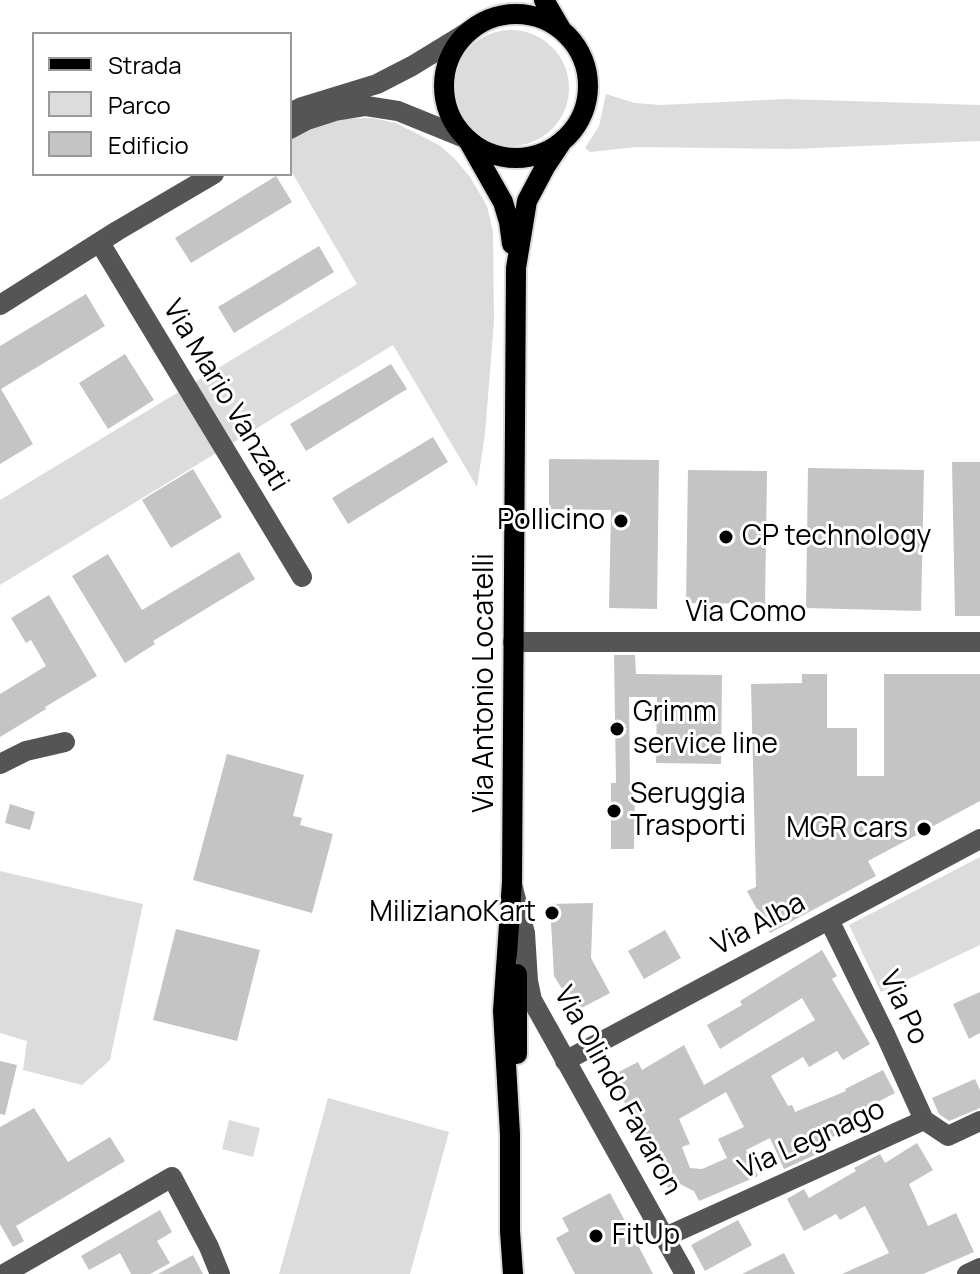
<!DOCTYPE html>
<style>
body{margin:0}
#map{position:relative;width:980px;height:1274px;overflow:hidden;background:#fff;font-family:Manrope,sans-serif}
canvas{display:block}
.legend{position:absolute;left:32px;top:32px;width:260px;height:144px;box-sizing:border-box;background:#fff;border:2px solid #999;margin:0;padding:10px 14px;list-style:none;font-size:24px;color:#000}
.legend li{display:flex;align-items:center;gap:16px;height:40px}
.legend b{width:40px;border:2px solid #999}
</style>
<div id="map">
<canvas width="980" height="1274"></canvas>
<ul class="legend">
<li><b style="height:10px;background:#000"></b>Strada</li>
<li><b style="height:22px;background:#dcdcdc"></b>Parco</li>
<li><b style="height:22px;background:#c4c4c4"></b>Edificio</li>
</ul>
</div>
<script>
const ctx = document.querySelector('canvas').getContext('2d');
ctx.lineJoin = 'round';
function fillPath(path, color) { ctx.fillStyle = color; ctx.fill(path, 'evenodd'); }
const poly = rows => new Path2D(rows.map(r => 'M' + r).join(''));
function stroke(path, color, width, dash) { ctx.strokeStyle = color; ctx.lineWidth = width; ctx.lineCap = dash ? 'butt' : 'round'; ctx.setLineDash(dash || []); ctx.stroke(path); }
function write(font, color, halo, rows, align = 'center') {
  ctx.font = font + ' Manrope,sans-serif'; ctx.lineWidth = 6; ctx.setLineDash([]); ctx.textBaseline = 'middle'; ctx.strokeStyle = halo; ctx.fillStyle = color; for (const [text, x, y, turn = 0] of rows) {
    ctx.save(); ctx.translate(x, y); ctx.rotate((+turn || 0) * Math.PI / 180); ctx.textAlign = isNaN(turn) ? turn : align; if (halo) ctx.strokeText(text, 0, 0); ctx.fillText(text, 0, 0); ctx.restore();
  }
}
fillPath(poly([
 '453 88a58 58 0 1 1 116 0a58 58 0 1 1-116 0Z',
 [606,94,635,103,661,105,785,99,980,105,980,141,792,149,636,147,590,152,585,148,599,126],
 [372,118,396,123,439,145,454,158,470,177,487,206,493,232,494,321,485,434,477,487,393,345,0,585,0,500,357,284,290,169,290,136,332,119],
 [980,857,980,945,881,992,849,925],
 [0,871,143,904,110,1060,82,1085,23,1070,27,1041,0,1033],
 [328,1098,449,1132,410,1274,279,1274],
 [229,1120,260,1128,253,1157,222,1149]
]), '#dcdcdc');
fillPath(poly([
 [276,176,292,202,191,263,175,238],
 [319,246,334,272,234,333,218,307],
 [86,294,105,326,1,389,33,444,0,464,0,346],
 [125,354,154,400,108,429,79,383],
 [391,364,407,389,306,451,290,424],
 [433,437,448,462,348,524,332,498],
 [549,459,659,460,657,609,609,608,611,510,549,509],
 [952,462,980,462,980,616,955,616],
 [808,468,924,470,921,611,806,608],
 [193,469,222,517,171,548,142,500],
 [688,470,767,471,765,604,686,603],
 [239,552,255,579,153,641,155,644,125,663,72,576,108,554,142,610],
 [49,595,97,676,45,707,46,709,0,737,0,694,46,666,31,640,26,643,11,618],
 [614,655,635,655,636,674,722,675,721,764,656,763,657,697,629,697,630,784,635,784,634,849,611,849,611,783,616,783],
 [802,674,827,674,827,728,857,728,857,776,884,776,884,674,980,674,980,801,868,861,876,876,770,933,747,891,756,887,751,684,802,683],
 [227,754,304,775,293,816,302,818,300,825,333,834,312,913,193,880],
 [10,804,35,812,30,830,5,823],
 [593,903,591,958,610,993,576,1011,554,976,550,904],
 [176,929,260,950,237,1041,153,1020],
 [665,930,681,958,644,979,628,951],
 [822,950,837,976,832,979,870,1044,843,1060,837,1051,809,1067,803,1057,771,1076,788,1106,792,1105,795,1112,846,1091,845,1089,883,1070,895,1093,870,1106,872,1110,854,1119,858,1126,811,1146,815,1155,784,1169,770,1138,746,1150,758,1176,699,1201,694,1191,680,1184,668,1188,657,1158,647,1163,642,1150,648,1148,611,1076,638,1062,642,1070,684,1045,704,1085,815,1020,802,998,720,1049,707,1025,742,1005,740,1001],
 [726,1092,744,1127,718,1139,727,1158,702,1169,690,1168,682,1147,690,1144,679,1119],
 [980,992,980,1033,969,1039,953,1004],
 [0,1061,17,1065,5,1115,0,1114],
 [975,1079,980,1090,980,1108,949,1121,939,1114,932,1098],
 [34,1108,68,1162,110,1137,125,1161,16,1226,24,1241,13,1247,0,1224,0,1127],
 [917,1143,933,1170,909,1184,928,1226,956,1213,974,1252,923,1274,842,1274,889,1253,865,1206,840,1220,836,1214,804,1231,787,1199,804,1189,809,1198,856,1171,854,1168,880,1154,885,1163],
 [610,1193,640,1249,653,1274,575,1274,556,1238,569,1231,562,1218],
 [160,1210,172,1232,157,1241,170,1263,150,1274,131,1274,120,1253,89,1270,81,1256],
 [738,1220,752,1245,705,1271,691,1245],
 [784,1253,795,1274,742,1274],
 [193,1255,203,1274,158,1274]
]), '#c4c4c4');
const major = poly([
 [544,0,561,29],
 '444 86a72 72 0 1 1 144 0a72 72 0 1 1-144 0Z',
 [469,142,503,202,509,222,512,244],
 [517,1054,517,974],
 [513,1274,510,1231,510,1134,503,1011,512,882,516,268,527,201,545,167,563,140]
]);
stroke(major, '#dbdbdb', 24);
stroke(poly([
 [290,113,302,107,377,84,412,66,471,30],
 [290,129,307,120,335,111,366,106,398,111,467,139],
 [100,243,302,577],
 [0,305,117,231,214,174],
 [513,642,980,642],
 [0,764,26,751,65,742],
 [513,888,525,933,528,981,532,1000,685,1274],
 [829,920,886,1036,924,1120],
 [565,1061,980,839],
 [924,1120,948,1136,980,1121],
 [665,1237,924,1120],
 [4,1274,172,1177,209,1247,220,1274],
 [967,1274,980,1268]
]), '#555', 20);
stroke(major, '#000', 20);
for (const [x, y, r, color] of [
 [621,521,8,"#000"],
 [726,537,8,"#000"],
 [617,729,8,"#000"],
 [614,811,8,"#000"],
 [924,829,8,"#000"],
 [552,913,8,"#000"],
 [596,1236,8,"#000"]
]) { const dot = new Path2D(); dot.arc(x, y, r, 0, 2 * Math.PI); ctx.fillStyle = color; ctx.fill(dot); stroke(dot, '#fff', 3); }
write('28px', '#000', '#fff', [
 ["Via Mario Vanzati",225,396,59],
 ["Via Como",746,613],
 ["Via Antonio Locatelli",485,683,-90],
 ["Via Alba",759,925,-28],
 ["Via Po",903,1008,65],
 ["Via Olindo Favaron",617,1091,61],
 ["Via Legnago",812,1140,-24]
]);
write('28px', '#000', '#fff', [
 ["Pollicino",605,521,"right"],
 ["CP technology",742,537],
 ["Grimm",633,713],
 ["service line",633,745],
 ["Seruggia",630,795],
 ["Trasporti",630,827],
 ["MGR cars",908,829,"right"],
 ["MilizianoKart",536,913,"right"],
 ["FitUp",612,1236]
], 'left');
</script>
